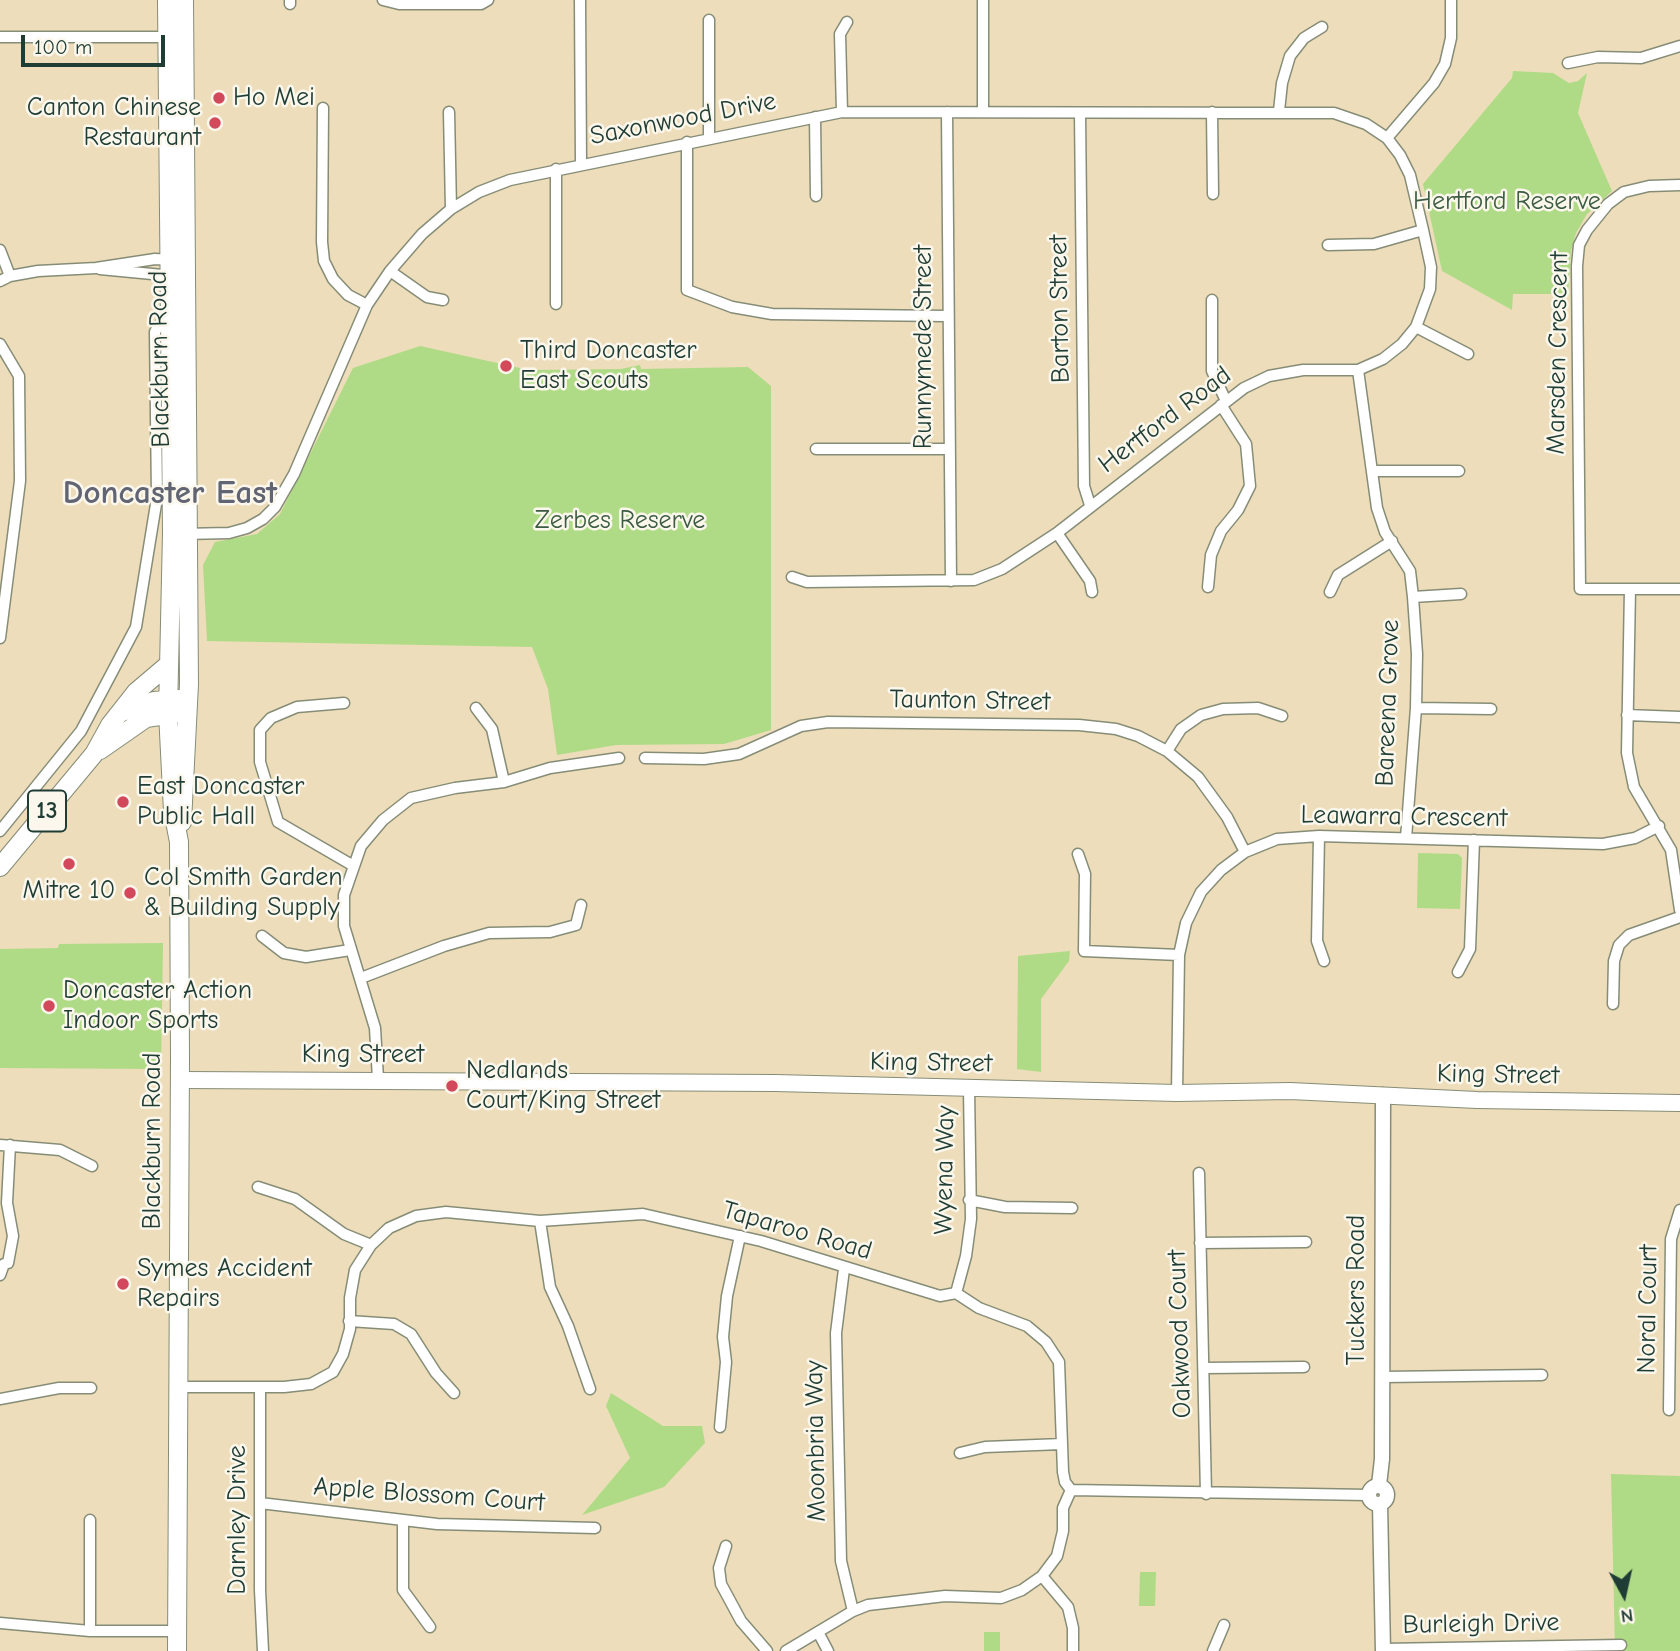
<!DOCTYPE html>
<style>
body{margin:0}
#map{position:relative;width:1680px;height:1651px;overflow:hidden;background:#edddba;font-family:"Comic Neue",sans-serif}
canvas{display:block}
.north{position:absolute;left:1589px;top:1560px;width:70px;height:70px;-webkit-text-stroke:5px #fbf7ec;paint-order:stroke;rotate:172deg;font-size:19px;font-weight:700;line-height:28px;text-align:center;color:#1f3d34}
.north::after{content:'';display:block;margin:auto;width:24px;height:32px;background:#1f3d34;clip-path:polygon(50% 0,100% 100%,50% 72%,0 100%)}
.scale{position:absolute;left:21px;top:35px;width:144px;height:32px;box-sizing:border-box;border:4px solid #1f3d34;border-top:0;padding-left:9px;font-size:21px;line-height:24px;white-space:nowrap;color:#1f3d34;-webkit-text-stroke:5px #fbf7ec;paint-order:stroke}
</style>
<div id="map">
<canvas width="1680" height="1651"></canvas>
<div class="north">N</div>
<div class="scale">100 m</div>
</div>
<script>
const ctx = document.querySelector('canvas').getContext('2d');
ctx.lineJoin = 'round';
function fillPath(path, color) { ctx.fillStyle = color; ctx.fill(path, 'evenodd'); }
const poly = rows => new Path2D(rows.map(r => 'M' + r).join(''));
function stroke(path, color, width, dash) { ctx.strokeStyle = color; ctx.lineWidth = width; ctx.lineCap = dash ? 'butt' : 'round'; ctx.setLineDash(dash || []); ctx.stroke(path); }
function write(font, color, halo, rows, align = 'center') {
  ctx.font = font + ' "Comic Neue",sans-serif'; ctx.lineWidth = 5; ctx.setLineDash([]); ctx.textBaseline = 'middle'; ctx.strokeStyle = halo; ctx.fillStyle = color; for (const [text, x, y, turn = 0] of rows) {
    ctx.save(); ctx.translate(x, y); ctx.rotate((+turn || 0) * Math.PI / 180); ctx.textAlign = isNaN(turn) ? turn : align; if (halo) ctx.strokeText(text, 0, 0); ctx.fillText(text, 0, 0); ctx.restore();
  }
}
fillPath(poly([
 [1513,71,1553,73,1569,83,1578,81,1587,73,1578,113,1612,191,1587,214,1576,233,1571,251,1568,294,1513,294,1512,310,1442,271,1423,184,1512,78],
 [420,346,529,370,621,369,640,365,641,369,748,367,771,386,771,730,724,744,616,745,557,755,548,689,532,647,207,641,203,565,215,542,257,534,280,514,353,368],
 [1418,853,1458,854,1462,858,1460,909,1417,908],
 [163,943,161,1069,0,1068,0,949,58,948,59,944],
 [1070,951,1069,961,1041,999,1041,1072,1017,1069,1018,956],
 [611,1393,663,1426,702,1426,705,1443,664,1487,582,1515,630,1458,606,1406],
 [1611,1474,1680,1476,1680,1651,1615,1651],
 [1140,1572,1156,1572,1155,1606,1139,1606],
 [984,1632,1000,1632,1000,1651,984,1651]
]), '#b0db86');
const minor = poly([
 [383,0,399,4,481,4,488,0],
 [580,0,581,163],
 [983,0,983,111],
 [290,4,290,0],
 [0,37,172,37],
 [1568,63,1598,57,1641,58,1680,46],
 [323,108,322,242,324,261,333,279,348,295,367,305],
 [1279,111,1282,83,1290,56,1304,38,1322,27],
 [449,112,451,209],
 [842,112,840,34,847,22],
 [947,112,951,581],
 [1212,112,1213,194],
 [1080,113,1084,486,1090,505],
 [815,117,816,196],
 [709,137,709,20],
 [1387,138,1434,83,1445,64,1451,38,1451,0],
 [687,142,687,290,732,307,772,314,946,316],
 [556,169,556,304],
 [1680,185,1649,186,1624,192,1608,204,1587,230,1579,245,1577,266,1580,589,1680,589],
 [1328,245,1374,244,1423,230],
 [0,250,10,276],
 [100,269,173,276],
 [390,271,427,297,443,300],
 [0,281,10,276,38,271,96,268,155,259,172,260],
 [1212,300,1212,371,1226,401],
 [1416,327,1468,354],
 [0,344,19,376,20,481,0,638],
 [1358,370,1377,508,1385,532,1410,571,1413,597,1417,654,1416,708,1406,838],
 [816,449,947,449],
 [1373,471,1459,471],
 [1057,533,1090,581,1092,592],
 [183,534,229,533,247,528,263,519,275,507,294,474,367,305,390,271,422,234,451,209,479,192,510,180,842,112,1334,113,1366,124,1387,138,1400,155,1410,175,1423,230,1431,267,1430,289,1416,327,1402,344,1383,359,1358,370,1303,370,1269,376,1244,388,1057,533,1002,569,974,580,807,582,792,577],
 [1208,587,1211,555,1221,531,1238,510,1250,486,1246,444,1221,405],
 [1630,589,1627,753,1634,787,1671,850,1680,910],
 [1330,592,1338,575,1392,541],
 [1413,597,1461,594],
 [344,703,297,707,271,718,260,730,260,762,278,822,352,865],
 [476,708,492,729,504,782],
 [1416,708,1491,709],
 [1627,715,1680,717],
 [1167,751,1181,729,1201,715,1223,709,1258,708,1282,716],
 [645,758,704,759,739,754,801,726,828,722,1079,725,1116,729,1138,736,1167,751,1198,777,1227,817,1245,852],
 [0,831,81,731,136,627,157,498,155,332,159,325,170,318],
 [1319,836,1317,941,1324,961],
 [1078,854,1085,874,1084,951,1179,955],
 [262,936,284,953,306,957,350,950],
 [1458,972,1470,949,1474,840],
 [361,978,444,946,489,933,550,932,576,925,581,905],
 [1613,1004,1614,961,1619,945,1629,935,1680,917],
 [378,1079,375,1028,344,926,344,895,361,846,383,820,411,798,455,788,504,782,550,768,619,758],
 [1177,1093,1179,955,1186,923,1201,892,1221,870,1245,852,1277,839,1319,836,1603,844,1635,838,1659,826],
 [0,1145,60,1150,92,1166],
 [1199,1173,1206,1494],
 [258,1187,295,1199,344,1234,371,1245],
 [969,1200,1005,1207,1072,1208],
 [540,1221,550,1287,568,1326,590,1389],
 [1200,1243,1306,1242],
 [844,1269,836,1333,841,1561,853,1611],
 [0,1275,4,1264,8,1263,13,1236,7,1203,10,1145],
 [956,1293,979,1308,1027,1326,1046,1342,1059,1362,1063,1472,1065,1482,1071,1490,1368,1495],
 [956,1293,966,1256,971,1219,969,1088],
 [349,1321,394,1324,411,1334,436,1373,454,1393],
 [1205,1368,1304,1367],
 [1382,1377,1542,1375],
 [179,1387,284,1387,311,1384,333,1372,343,1354,350,1329,350,1298,355,1270,371,1245,389,1228,416,1216,446,1212,540,1221,643,1214,761,1241,940,1296,956,1293],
 [260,1388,260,1590,263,1651],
 [0,1399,59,1388,91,1388],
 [1669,1410,1671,1239,1680,1210],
 [720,1427,726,1362,723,1337,727,1296,740,1236],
 [960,1453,985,1447,1062,1444],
 [260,1503,437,1524,595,1528],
 [90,1520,90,1631],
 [403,1520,403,1590,430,1627],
 [726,1546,719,1568,721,1584,741,1621,767,1651],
 [1042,1576,1068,1607,1073,1628,1073,1651],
 [0,1623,90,1631,178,1631],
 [818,1632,828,1651],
 [1383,1649,1621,1645],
 [786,1651,853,1611,868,1605,945,1596,1001,1598,1022,1590,1042,1576,1057,1556,1063,1531,1063,1508,1071,1490],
 [1213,1651,1224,1625]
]);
const tertiary = poly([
 [1379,1485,1382,1459,1383,1095],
 '1369 1495a9 9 0 1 1 18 0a9 9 0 1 1-18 0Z',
 [1380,1504,1383,1651]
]);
const secondary = poly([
 [181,1080,775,1083,1177,1093,1290,1091,1477,1100,1680,1103]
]);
const primary = poly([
 [167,0,172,533,168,713,173,811,179,842,180,1059,177,1651],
 [122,712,154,701,178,699],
 [100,750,146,718,180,713],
 [182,822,189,684,184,0],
 [0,867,94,754,110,725,136,692,169,664]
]);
stroke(minor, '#868d77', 13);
stroke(tertiary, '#868d77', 17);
stroke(secondary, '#868d77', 18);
stroke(primary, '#868d77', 20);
stroke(minor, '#fff', 10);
stroke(tertiary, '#fff', 14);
stroke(secondary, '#fff', 16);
stroke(primary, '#fff', 18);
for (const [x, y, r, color] of [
 [219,98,7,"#d1495b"],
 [215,123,7,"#d1495b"],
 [506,366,7,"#d1495b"],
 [123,802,7,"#d1495b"],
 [69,864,7,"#d1495b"],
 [130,893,7,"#d1495b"],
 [49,1006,7,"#d1495b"],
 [452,1086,7,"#d1495b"],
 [123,1284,7,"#d1495b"]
]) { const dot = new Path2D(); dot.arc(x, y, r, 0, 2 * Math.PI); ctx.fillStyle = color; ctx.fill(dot); stroke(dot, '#fbf7ec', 2.5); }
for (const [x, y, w] of [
 [47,811,38]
]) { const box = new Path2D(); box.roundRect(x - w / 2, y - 20.5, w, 41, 5); ctx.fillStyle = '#fbf7ec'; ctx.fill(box); stroke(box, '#1f3d34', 2); }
write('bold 24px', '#1f3d34', null, [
 ["13",47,811]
]);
write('26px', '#1f3d34', '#fbf7ec', [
 ["Ho Mei",233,98],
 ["Canton Chinese",201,108,"right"],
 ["Restaurant",201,138,"right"],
 ["Third Doncaster",520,351],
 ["East Scouts",520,381],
 ["East Doncaster",137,787],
 ["Public Hall",137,817],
 ["Col Smith Garden",144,878],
 ["& Building Supply",144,908],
 ["Mitre 10",69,891,"center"],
 ["Doncaster Action",63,991],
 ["Indoor Sports",63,1021],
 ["Nedlands",466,1071],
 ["Court/King Street",466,1101],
 ["Symes Accident",137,1269],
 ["Repairs",137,1299]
], 'left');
write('26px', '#1f3d34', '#fbf7ec', [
 ["Saxonwood Drive",683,119,-11],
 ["Barton Street",1060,309,-91],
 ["Runnymede Street",924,347,-90],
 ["Marsden Crescent",1558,353,-89],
 ["Blackburn Road",160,359,-91],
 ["Hertford Road",1165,420,-37],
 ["Taunton Street",970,701,1],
 ["Bareena Grove",1388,703,-88],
 ["Leawarra Crescent",1404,817,1],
 ["King Street",363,1055],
 ["King Street",931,1063,1],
 ["King Street",1498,1075,1],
 ["Blackburn Road",153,1141,-90],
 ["Wyena Way",945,1170,-89],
 ["Taparoo Road",797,1231,16],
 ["Tuckers Road",1357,1290,-90],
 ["Noral Court",1648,1309,-89],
 ["Oakwood Court",1180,1334,-92],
 ["Moonbria Way",816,1441,-91],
 ["Apple Blossom Court",429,1495,4],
 ["Darnley Drive",238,1520,-90],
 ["Burleigh Drive",1481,1624,-1]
]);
write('26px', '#3c5d44', '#fbf7ec', [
 ["Hertford Reserve",1507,202],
 ["Zerbes Reserve",620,521]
]);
write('bold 33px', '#606473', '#fbf7ec', [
 ["Doncaster East",170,494]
]);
</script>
